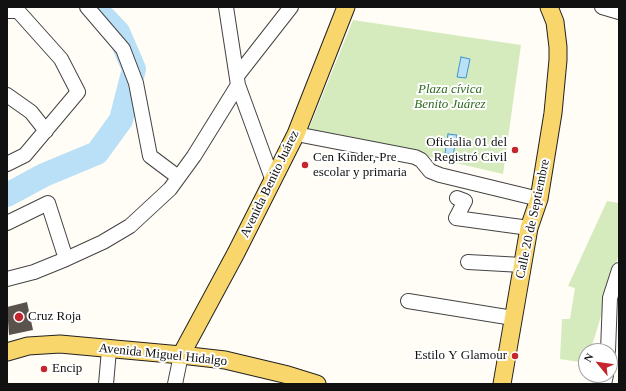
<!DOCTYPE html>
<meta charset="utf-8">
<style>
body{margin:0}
#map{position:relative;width:626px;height:391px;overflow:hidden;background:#fffdf5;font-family:"Times New Roman",serif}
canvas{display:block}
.frame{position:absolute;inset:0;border:8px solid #111;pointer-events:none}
.north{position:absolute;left:578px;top:343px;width:40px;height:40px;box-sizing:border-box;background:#fff;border:1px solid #a0a0a0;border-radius:50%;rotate:299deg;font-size:11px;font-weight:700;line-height:16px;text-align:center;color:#111}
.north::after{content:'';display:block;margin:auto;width:14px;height:18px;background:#c4262e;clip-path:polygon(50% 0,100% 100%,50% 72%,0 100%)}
</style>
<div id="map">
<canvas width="626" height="391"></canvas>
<div class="frame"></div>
<div class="north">N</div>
</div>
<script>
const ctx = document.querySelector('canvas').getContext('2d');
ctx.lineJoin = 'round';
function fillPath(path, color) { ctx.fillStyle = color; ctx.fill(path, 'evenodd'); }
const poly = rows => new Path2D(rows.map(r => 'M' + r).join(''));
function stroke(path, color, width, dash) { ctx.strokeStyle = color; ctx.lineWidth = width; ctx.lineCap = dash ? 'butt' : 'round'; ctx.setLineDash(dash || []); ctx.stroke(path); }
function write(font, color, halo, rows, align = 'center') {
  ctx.font = font + ' "Times New Roman",serif'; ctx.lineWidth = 4; ctx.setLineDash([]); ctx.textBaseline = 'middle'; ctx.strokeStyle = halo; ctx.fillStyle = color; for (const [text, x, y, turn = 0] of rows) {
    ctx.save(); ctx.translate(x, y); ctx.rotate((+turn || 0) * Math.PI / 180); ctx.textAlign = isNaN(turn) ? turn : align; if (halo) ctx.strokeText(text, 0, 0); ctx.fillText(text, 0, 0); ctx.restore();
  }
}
fillPath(poly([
 [353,20,521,45,503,174,413,153,306,136],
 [607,201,619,203,619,253,596,333,590,351,586,351,586,363,560,359,562,319,570,319,575,288,568,286]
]), '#d5ebbd');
const water = poly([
 [461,57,470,59,466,78,457,77,461,57],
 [448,134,457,135,453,155,445,153,448,134]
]);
fillPath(water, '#b9e0f7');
stroke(water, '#3f96cf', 1);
stroke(poly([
 [7,195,44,175,97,153,121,120,134,69,118,32,94,7]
]), '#b9e0f7', 24);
fillPath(poly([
 [27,302,33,330,9,335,7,307]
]), '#5a524d');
const minor = poly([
 [87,7,123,49,136,83,150,156,178,177],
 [226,7,238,85,273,181],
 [602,7,619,12],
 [7,11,18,11,61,59,78,92,25,155,7,164],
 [237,76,291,7],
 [7,95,31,112,46,131],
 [296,134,415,157,421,160,430,171,440,175,539,199],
 [457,198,465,201,456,218,529,228],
 [7,223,48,203,66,259],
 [468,262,522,265],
 [7,279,34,272,66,259,103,242,130,226,170,189,194,156,238,85],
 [408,301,513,318],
 [608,351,610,298,619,270],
 [106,384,109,350],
 [175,384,181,355],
 [604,384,606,375]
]);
const major = poly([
 [7,352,28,346,60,344,181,355,225,360,288,375,317,384],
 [181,355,236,253,296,134,346,7],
 [502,384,529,228,539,199,553,113,558,60,558,47,555,22,549,7]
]);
stroke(minor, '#444', 16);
stroke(major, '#222', 19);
stroke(minor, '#fff', 14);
stroke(major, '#f9d66b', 17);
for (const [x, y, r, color] of [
 [515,150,4,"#c4262e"],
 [305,165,4,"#c4262e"],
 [19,317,5,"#c4262e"],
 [515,356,4,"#c4262e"],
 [44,369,4,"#c4262e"]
]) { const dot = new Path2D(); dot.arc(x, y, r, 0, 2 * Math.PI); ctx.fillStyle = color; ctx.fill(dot); stroke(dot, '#fff', 1.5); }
write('italic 13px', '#2f6b1f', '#fff', [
 ["Plaza cívica",450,90],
 ["Benito Juárez",450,105]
]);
write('13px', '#111', '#fff', [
 ["Oficialia 01 del",507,143,"right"],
 ["Registró Civil",507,158,"right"],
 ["Cen Kinder, Pre",313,158],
 ["escolar y primaria",313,173],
 ["Cruz Roja",28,317],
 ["Estilo Y Glamour",507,356,"right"],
 ["Encip",52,369]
], 'left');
write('13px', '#111', '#fff', [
 ["Avenida Benito Juárez",270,184,-64],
 ["Calle 20 de Septiembre",533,219,-78],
 ["Avenida Miguel Hidalgo",163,355,6]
]);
</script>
